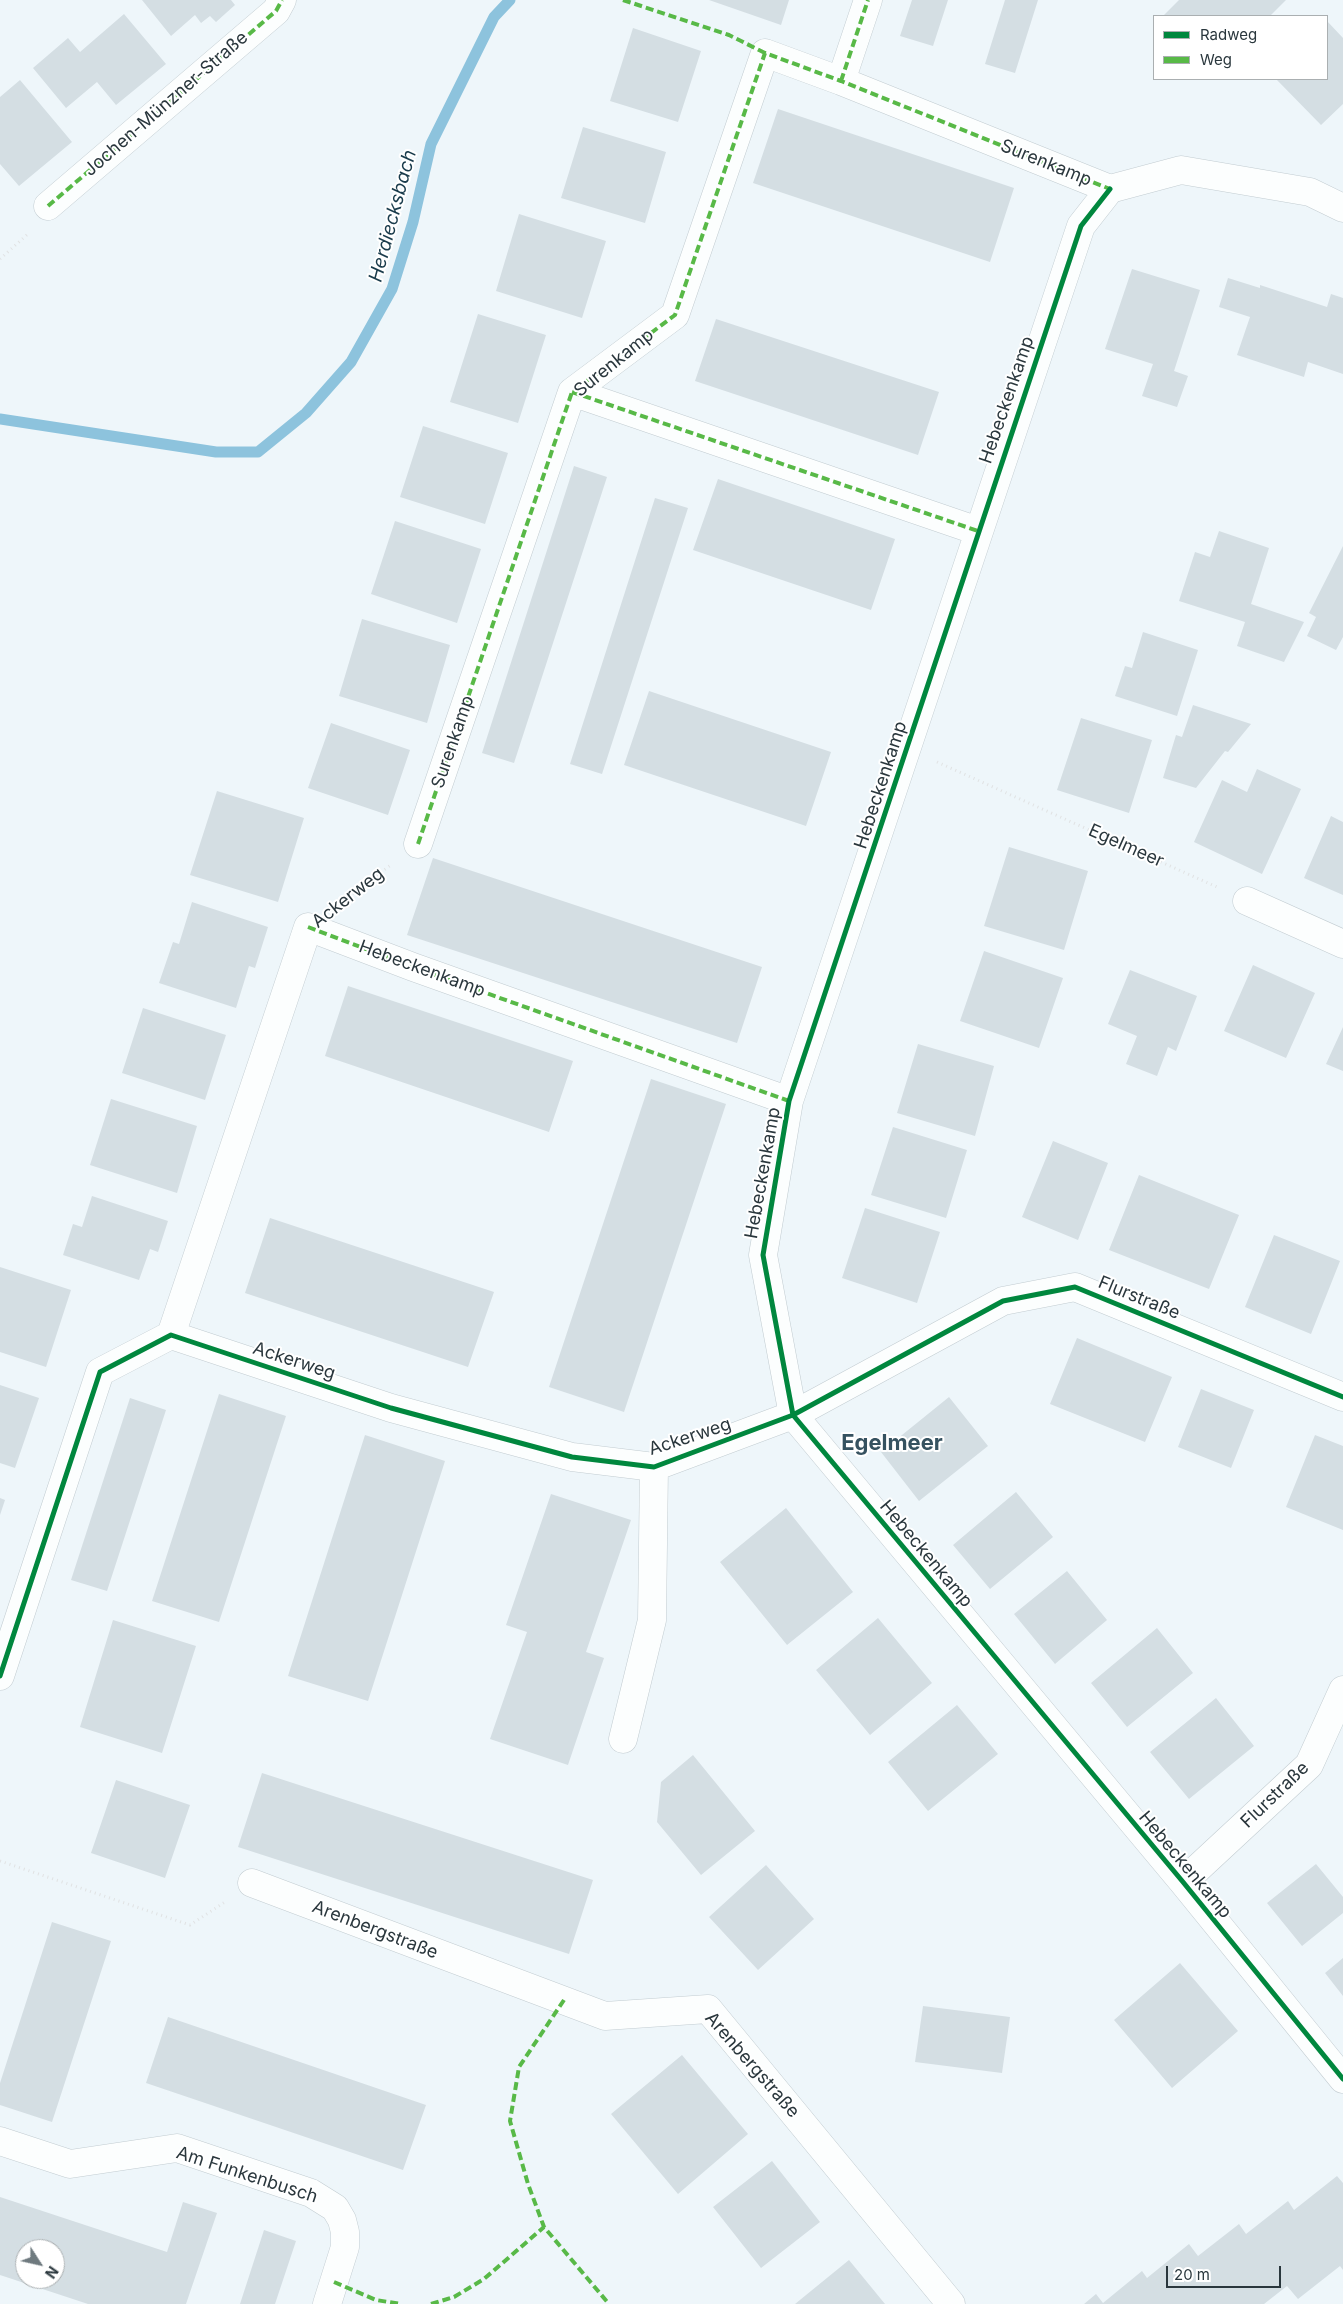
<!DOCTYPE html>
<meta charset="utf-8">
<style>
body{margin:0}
#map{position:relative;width:1343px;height:2304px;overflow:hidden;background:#eef6fa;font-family:Inter,sans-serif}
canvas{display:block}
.legend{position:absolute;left:1153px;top:15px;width:175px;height:65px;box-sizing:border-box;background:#fff;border:1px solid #aaafb1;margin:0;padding:6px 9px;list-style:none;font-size:15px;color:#2a373d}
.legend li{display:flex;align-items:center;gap:10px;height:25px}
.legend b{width:25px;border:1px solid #aaafb1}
.north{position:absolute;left:15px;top:2239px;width:50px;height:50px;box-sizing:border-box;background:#fff;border:1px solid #aaafb1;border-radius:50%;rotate:125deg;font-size:14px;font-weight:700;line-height:20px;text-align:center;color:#2a373d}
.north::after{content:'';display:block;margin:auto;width:18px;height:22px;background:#6f7a7f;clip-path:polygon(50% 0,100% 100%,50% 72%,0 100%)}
.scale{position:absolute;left:1166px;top:2266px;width:115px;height:22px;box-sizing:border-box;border:2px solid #2a373d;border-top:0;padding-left:6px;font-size:15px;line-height:18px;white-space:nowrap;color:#2a373d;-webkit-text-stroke:4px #fff;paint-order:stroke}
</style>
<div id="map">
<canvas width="1343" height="2304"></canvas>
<ul class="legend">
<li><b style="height:6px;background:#00873e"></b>Radweg</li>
<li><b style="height:6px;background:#58b947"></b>Weg</li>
</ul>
<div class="north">N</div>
<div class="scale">20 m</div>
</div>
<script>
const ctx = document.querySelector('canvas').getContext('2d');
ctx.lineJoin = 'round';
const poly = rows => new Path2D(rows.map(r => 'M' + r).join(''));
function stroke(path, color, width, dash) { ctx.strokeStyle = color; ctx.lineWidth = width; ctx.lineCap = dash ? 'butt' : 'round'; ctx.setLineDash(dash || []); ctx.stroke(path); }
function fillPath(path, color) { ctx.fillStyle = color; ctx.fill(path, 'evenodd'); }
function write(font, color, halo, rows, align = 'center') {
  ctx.font = font + ' Inter,sans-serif'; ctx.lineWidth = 4; ctx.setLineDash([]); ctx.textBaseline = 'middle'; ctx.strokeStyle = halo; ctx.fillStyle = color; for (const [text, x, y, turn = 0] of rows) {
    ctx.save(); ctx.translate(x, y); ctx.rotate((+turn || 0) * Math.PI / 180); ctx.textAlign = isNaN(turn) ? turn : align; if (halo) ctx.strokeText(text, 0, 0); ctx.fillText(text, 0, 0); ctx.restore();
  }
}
stroke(poly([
 [0,419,216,452,258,452,306,413,351,362,392,289,413,222,431,144,494,17,510,0]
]), '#8dc3dd', 11);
fillPath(poly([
 [142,0,231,0,235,5,216,22,210,16,201,23,195,15,171,36],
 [709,0,789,0,781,25],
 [912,0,948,0,933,46,900,36],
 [1005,0,1038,0,1015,73,985,64],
 [1179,0,1286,0,1270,16,1163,16],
 [124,14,166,64,116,105,97,82,66,108,33,68,68,38,80,52],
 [1327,21,1343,38,1343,104,1321,125,1276,79,1327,79],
 [633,28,701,51,678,122,610,101],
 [20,80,72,142,19,186,0,164,0,97],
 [778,109,1014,188,990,262,753,183],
 [583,127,666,152,645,223,561,198],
 [519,214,606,241,582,318,496,291],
 [1132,269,1200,290,1174,371,1188,376,1177,407,1142,396,1153,364,1105,349],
 [1228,278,1260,288,1260,285,1327,307,1331,294,1343,298,1343,374,1308,362,1304,377,1237,355,1250,317,1219,307],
 [478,314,546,335,518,423,450,402],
 [716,319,939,392,918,455,695,381],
 [423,426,508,453,485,524,400,497],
 [574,466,607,477,514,763,482,753],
 [718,479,895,539,871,610,693,550],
 [655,498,688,508,602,774,570,764],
 [395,521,481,549,457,623,371,594],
 [1219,531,1269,548,1251,604,1304,622,1284,662,1237,646,1245,622,1179,601,1195,552,1210,557],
 [1343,546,1343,637,1336,650,1307,636,1316,617,1309,613],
 [362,619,450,645,427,723,339,696],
 [1143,632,1198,650,1177,716,1115,696,1125,666,1132,668],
 [649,691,831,752,806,826,624,765],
 [1193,705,1251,724,1228,752,1225,751,1196,788,1163,778,1176,735,1182,737],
 [1081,718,1152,740,1129,813,1057,790],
 [331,723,410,750,388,815,308,788],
 [1257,769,1301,789,1262,874,1194,842,1222,780,1247,792],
 [217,791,304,818,278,902,190,875],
 [1331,816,1343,822,1343,895,1304,878],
 [1009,847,1088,871,1064,950,984,926],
 [433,858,762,967,737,1043,407,935],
 [192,902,268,927,255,968,249,966,236,1008,159,983,173,942,179,944],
 [984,951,1063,978,1039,1048,960,1021],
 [1253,965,1315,993,1286,1058,1224,1031],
 [1130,970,1197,996,1176,1051,1168,1047,1157,1076,1126,1064,1137,1036,1108,1024],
 [348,986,573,1061,549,1132,325,1056],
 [143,1008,226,1035,205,1100,122,1073],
 [1343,1027,1343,1071,1326,1064],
 [918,1044,994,1066,975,1136,897,1113],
 [651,1079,726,1104,624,1412,549,1387],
 [111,1099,197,1126,177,1193,90,1165],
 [893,1127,967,1150,946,1218,871,1195],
 [1053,1141,1108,1163,1078,1240,1022,1217],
 [1139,1175,1239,1215,1209,1289,1109,1250],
 [92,1196,168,1221,158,1252,150,1249,139,1280,63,1255,73,1224,82,1227],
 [865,1208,940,1232,917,1303,842,1278],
 [270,1218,494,1292,468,1367,245,1293],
 [1274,1235,1340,1261,1311,1334,1245,1307],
 [0,1267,71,1290,46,1367,0,1352],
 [1077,1338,1172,1377,1145,1442,1050,1404],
 [0,1385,39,1398,15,1468,0,1463],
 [1201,1389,1254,1410,1231,1468,1178,1447],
 [219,1394,286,1416,219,1622,152,1601],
 [949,1397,988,1446,919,1501,881,1452],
 [130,1398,166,1410,107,1591,71,1580],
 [365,1435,445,1461,368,1701,288,1676],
 [1315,1435,1343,1446,1343,1530,1286,1507],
 [1016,1492,1053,1537,990,1589,953,1545],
 [551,1494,631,1520,586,1652,604,1658,568,1765,490,1739,527,1632,506,1625],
 [0,1498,5,1500,0,1515],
 [786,1508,853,1592,787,1645,720,1562],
 [1067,1571,1107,1620,1055,1664,1014,1614],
 [878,1618,932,1683,870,1735,816,1670],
 [113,1620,196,1646,162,1753,80,1727],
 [1157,1628,1193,1673,1127,1727,1091,1683],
 [1216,1698,1254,1746,1189,1799,1150,1752],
 [957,1705,998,1754,928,1811,888,1762],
 [693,1755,755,1831,701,1875,657,1822,661,1782],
 [262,1773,593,1880,569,1954,238,1847],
 [116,1780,190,1805,165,1878,91,1853],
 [1316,1864,1343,1897,1343,1913,1302,1946,1267,1903],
 [766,1865,814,1919,758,1970,709,1917],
 [52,1922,111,1941,52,2122,0,2105,0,2083],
 [1343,1958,1343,1996,1325,1973],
 [1180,1963,1238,2031,1172,2088,1114,2020],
 [923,2006,1010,2017,1002,2073,915,2062],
 [168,2017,426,2105,403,2170,146,2083],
 [682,2055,748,2134,678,2194,611,2114],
 [772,2161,820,2222,761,2268,713,2207],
 [1337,2176,1343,2183,1343,2270,1340,2266,1298,2299,1287,2286,1264,2304,1084,2304,1096,2294,1103,2303,1142,2271,1147,2278,1189,2244,1198,2256,1239,2224,1246,2234,1288,2201,1294,2210],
 [0,2197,167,2252,183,2202,217,2213,186,2304,88,2304,0,2275],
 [25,2249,55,2249,55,2279,25,2279],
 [264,2230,296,2241,275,2304,240,2304],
 [849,2260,885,2304,795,2304]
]), '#d4dee3');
const minor = poly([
 [841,81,868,0],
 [1110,189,1081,226,789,1101,763,1255,793,1415,1183,1882,1343,2079],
 [48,206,276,11,282,0],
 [572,392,978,531],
 [418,844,572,392,675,315,765,53,841,81,1110,189,1181,170,1310,192,1343,208],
 [1247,901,1343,944],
 [171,1335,308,927,413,967,789,1101],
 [0,1676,100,1372,171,1335,391,1408,572,1457,654,1467,793,1415,1003,1301,1075,1287,1343,1397],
 [623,1739,652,1620,654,1467],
 [1183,1882,1309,1765,1343,1690],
 [252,1883,605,2016,708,2009,951,2304],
 [0,2141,70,2164,177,2148,311,2193,335,2208,342,2220,345,2232,345,2247,327,2304]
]);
stroke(minor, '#c2ccd1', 29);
stroke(poly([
 [0,259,29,233],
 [937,762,1217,887],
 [341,903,392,864],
 [0,1861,190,1925,225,1902]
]), '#e0e2e3', 3, [1, 4]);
stroke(minor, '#fcfefe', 28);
stroke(poly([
 [623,0,729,35,765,53],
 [841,81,868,0],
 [48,206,276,11,282,0],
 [572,392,978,531],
 [418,844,572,392,675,315,765,53,841,81,1110,189],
 [308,927,413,967,789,1101],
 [564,2000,519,2067,510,2121,528,2184,544,2227,609,2304],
 [334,2282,376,2300,401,2304],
 [431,2304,454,2297,484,2279,544,2227]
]), '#58b947', 4, [8, 4]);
stroke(poly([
 [1110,189,1081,226,789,1101,763,1255,793,1415,1183,1882,1343,2079],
 [0,1676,100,1372,171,1335,391,1408,572,1457,654,1467,793,1415,1003,1301,1075,1287,1343,1397]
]), '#00873e', 5);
write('18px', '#2a373d', '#fff', [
 ["Jochen-Münzner-Straße",166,104,-41],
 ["Surenkamp",1046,163,22],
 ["Surenkamp",614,363,-39],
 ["Hebeckenkamp",1007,400,-71],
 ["Surenkamp",453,742,-71],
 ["Hebeckenkamp",881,785,-72],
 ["Egelmeer",1126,846,24],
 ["Ackerweg",348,898,-38],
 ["Hebeckenkamp",422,969,20],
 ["Hebeckenkamp",763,1173,-80],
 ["Flurstraße",1139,1298,22],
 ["Ackerweg",294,1361,18],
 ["Ackerweg",690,1437,-18],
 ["Hebeckenkamp",926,1554,50],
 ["Flurstraße",1275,1795,-44],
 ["Hebeckenkamp",1185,1865,50],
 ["Arenbergstraße",375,1930,21],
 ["Arenbergstraße",752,2065,49],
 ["Am Funkenbusch",247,2175,18]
]);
write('italic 19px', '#1a3c4c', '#fff', [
 ["Herdiecksbach",393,216,-75]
]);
write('bold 22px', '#365260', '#fff', [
 ["Egelmeer",892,1443]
]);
</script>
